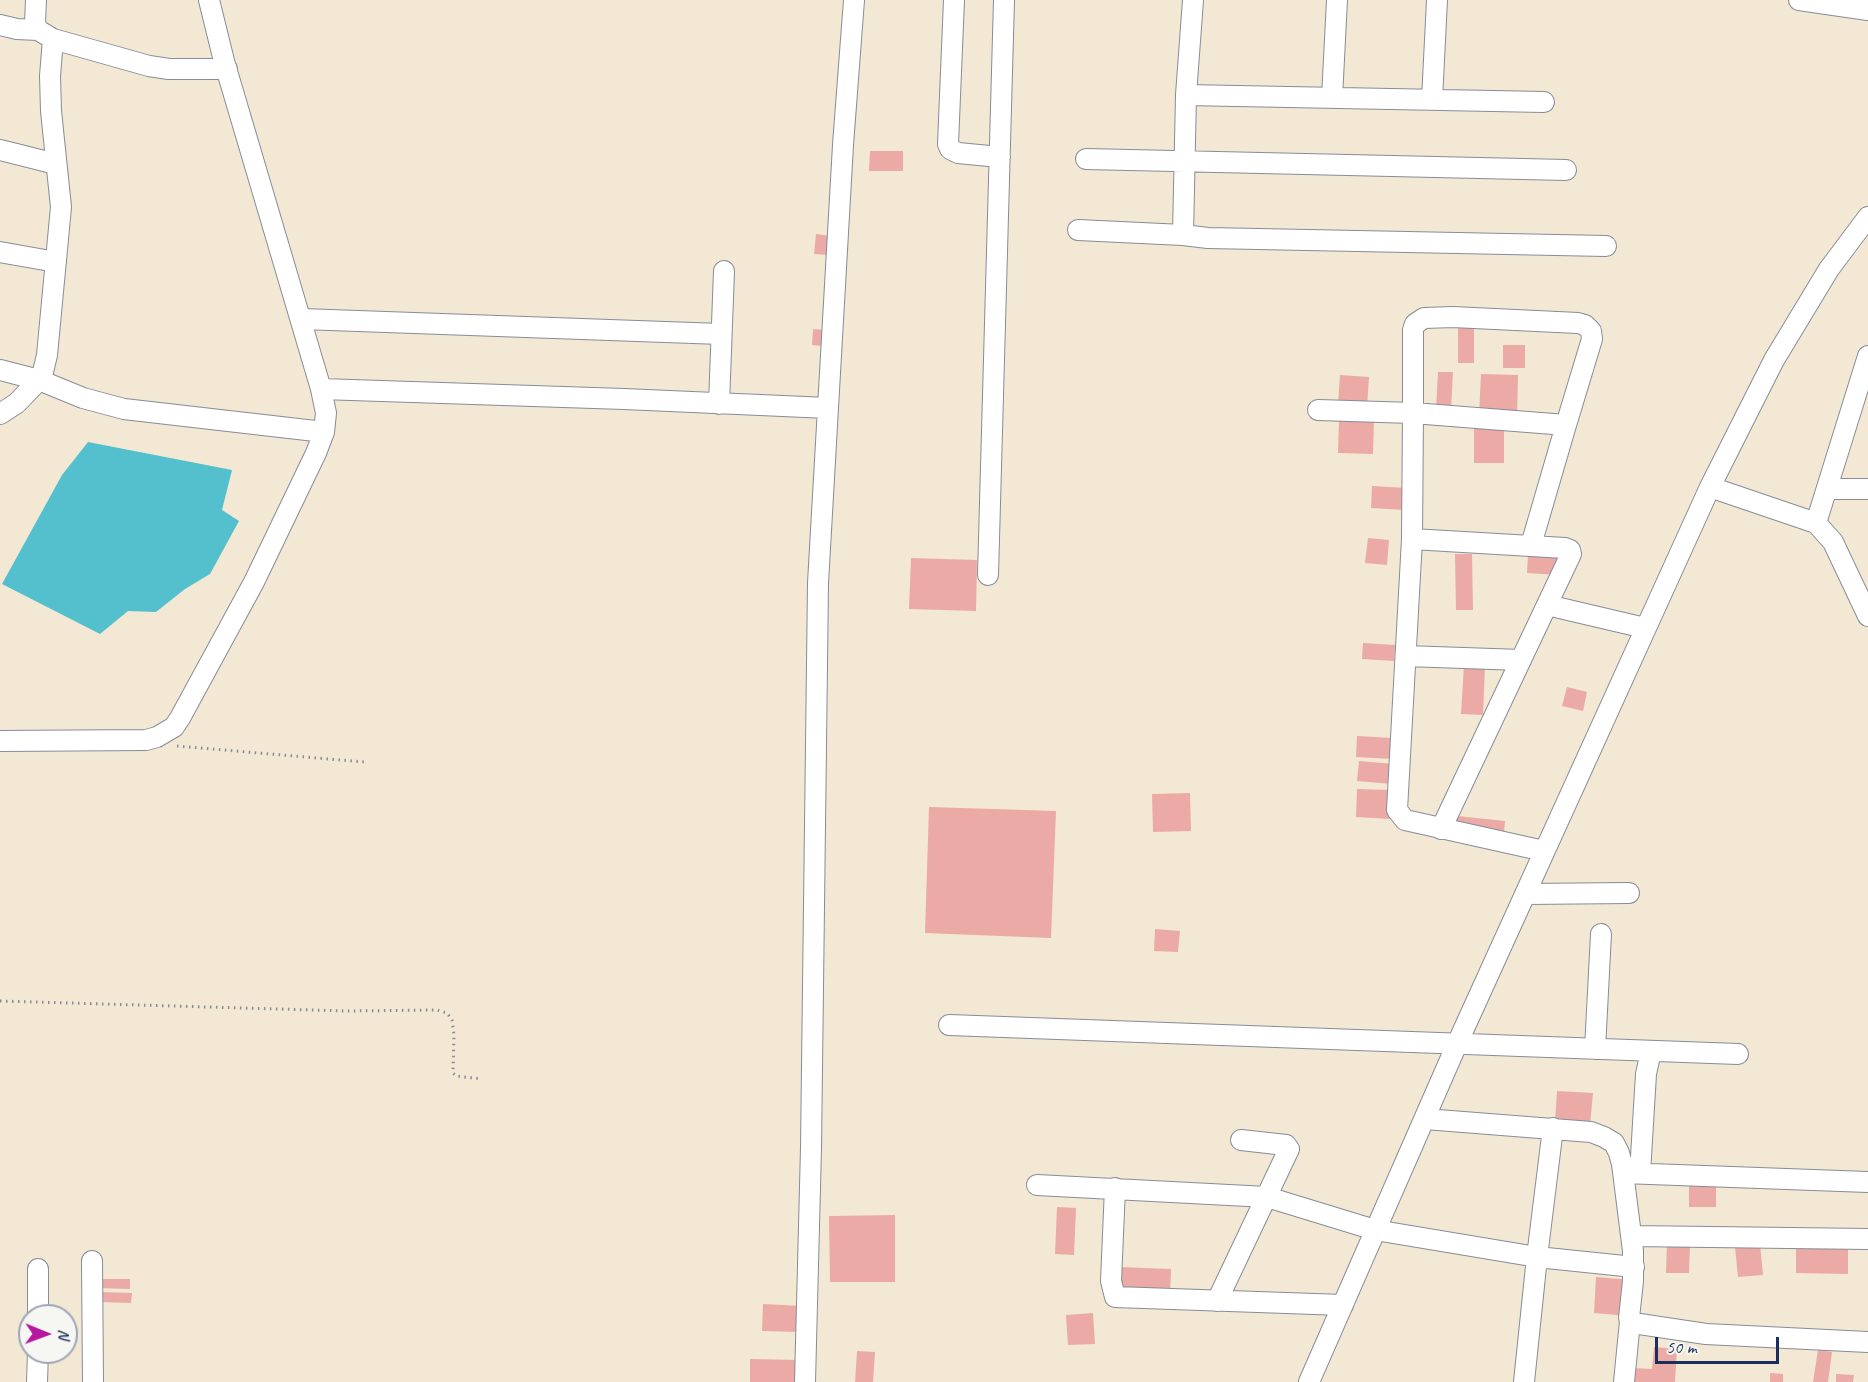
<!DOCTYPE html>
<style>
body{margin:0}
#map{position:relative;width:1868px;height:1382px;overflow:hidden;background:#f2e8d3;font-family:Caveat,sans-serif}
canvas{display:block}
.north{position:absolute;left:18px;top:1304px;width:60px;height:60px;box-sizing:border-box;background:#f6f6f2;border:2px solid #9ea6b7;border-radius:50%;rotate:91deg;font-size:16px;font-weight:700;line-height:24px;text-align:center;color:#1b2f5e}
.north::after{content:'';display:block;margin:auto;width:21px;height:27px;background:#b5179e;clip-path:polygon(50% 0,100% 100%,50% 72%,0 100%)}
.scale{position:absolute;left:1655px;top:1337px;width:124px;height:27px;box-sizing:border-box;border:3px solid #1b2f5e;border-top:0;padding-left:8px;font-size:18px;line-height:21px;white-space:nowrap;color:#1b2f5e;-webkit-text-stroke:4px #f6f6f2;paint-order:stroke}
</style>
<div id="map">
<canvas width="1868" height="1382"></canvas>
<div class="north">N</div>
<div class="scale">50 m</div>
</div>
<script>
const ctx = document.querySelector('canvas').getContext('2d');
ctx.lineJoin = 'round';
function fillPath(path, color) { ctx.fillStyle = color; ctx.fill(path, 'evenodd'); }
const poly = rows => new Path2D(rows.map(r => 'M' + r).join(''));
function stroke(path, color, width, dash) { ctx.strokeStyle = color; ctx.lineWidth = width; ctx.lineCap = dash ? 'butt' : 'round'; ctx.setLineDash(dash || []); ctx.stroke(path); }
fillPath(poly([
 [88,442,232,470,222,510,239,521,210,574,185,589,156,612,128,611,100,634,2,584,62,475]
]), '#54c0cd');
fillPath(poly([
 [870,151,903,151,903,171,869,171],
 [816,234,831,236,830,255,814,254],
 [1458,323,1474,324,1474,363,1458,363],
 [813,329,825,330,823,346,812,345],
 [1503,345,1525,345,1525,368,1503,368],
 [1438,372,1453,372,1451,410,1436,409],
 [1481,374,1518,375,1517,418,1479,417],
 [1340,375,1369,377,1367,407,1338,405],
 [1339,419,1374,420,1373,454,1338,453],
 [1474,426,1504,427,1504,463,1474,463],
 [1372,486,1407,488,1406,510,1371,508],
 [1368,538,1389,540,1387,565,1365,563],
 [1455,554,1472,554,1473,610,1456,610],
 [1528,555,1558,557,1557,575,1527,573],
 [911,558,977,560,976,611,909,609],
 [1363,643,1395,645,1394,661,1362,659],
 [1464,665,1485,666,1483,715,1461,714],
 [1567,687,1587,692,1583,711,1562,706],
 [1357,736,1393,738,1392,759,1356,757],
 [1359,761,1394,764,1392,784,1357,781],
 [1357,789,1391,790,1390,819,1356,817],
 [1190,793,1191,831,1153,832,1152,794],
 [929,807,1056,811,1051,938,925,933],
 [1457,816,1505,821,1504,833,1456,828],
 [1155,929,1180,931,1178,952,1154,951],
 [1557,1091,1593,1093,1590,1125,1555,1123],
 [1689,1183,1716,1183,1716,1207,1689,1207],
 [1057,1207,1076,1208,1074,1255,1055,1254],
 [895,1215,895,1282,830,1282,829,1216],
 [1667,1243,1690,1244,1689,1273,1666,1273],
 [1760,1245,1763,1275,1738,1277,1735,1247],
 [1796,1248,1848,1249,1848,1274,1796,1273],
 [1119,1267,1171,1269,1170,1297,1118,1295],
 [1596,1277,1631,1280,1628,1316,1594,1313],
 [99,1279,130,1279,130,1289,98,1288],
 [99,1292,132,1293,131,1303,99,1302],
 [763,1304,801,1306,800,1332,762,1331],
 [1093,1313,1095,1344,1068,1345,1066,1315],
 [1654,1347,1677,1349,1675,1382,1631,1382,1632,1368,1652,1369],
 [1818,1350,1832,1352,1828,1382,1813,1382],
 [857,1351,875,1352,873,1382,855,1382],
 [750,1359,800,1360,799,1382,750,1382],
 [1770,1373,1783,1374,1783,1382,1770,1382],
 [1836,1374,1854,1375,1853,1382,1836,1382]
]), '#ebaaa5');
const minor = poly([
 [36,0,35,23,38,30,53,39,149,66,169,69,227,69],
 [954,0,948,144,950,149,958,153,1000,157],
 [1193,0,1186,95,1183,235,1208,238,1606,246],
 [1799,0,1868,10],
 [0,25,17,29,38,30],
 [1186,95,1544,102],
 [1332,98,1337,0],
 [1432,100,1437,0],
 [0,150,56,164],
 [1086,159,1566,170],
 [1078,230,1183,235],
 [0,252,56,262],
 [302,319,721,334],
 [0,370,39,380,83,398,124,409,324,432],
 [321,389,624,399,828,408],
 [719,404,724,271],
 [1318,410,1413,413,1566,425,1592,339,1591,331,1585,325,1578,323,1453,317,1424,318,1415,324,1413,330,1413,413,1412,539,1397,810,1405,820,1544,851],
 [0,414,17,403,39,380,42,376,47,355,61,207,51,111,50,76,53,39],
 [1710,487,1816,523,1833,542,1868,616],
 [1827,489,1868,489],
 [1816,523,1868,356],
 [1412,539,1565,548,1570,550,1571,554,1441,829],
 [1531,545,1566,425],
 [988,575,1004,0],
 [1547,605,1645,628],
 [1406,656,1521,660],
 [0,741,146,740,157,737,174,727,180,718,254,582,316,453,324,432,326,413,321,389,224,61,209,0],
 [1525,894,1629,893],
 [949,1025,1738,1054],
 [1595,1049,1601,934],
 [1425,1119,1591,1132,1604,1137,1614,1143,1619,1153,1622,1164,1633,1251,1633,1281,1629,1318,1633,1323,1706,1334,1868,1342],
 [1553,1128,1537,1257,1634,1267],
 [1623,1173,1868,1182],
 [1640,1173,1646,1074,1651,1051],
 [1037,1185,1267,1197,1375,1230,1537,1257,1524,1382],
 [1115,1188,1111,1281,1115,1297,1343,1305],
 [1632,1236,1868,1239],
 [92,1261,93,1382],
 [1217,1301,1289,1149,1286,1145,1241,1140],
 [38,1316,38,1269],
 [37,1382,38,1352],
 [805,1382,811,1148,818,583,843,145,854,0],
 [1309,1382,1457,1044,1710,487,1774,360,1829,269,1868,217],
 [1624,1382,1630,1321]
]);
stroke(minor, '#868c98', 22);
stroke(poly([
 [177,746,364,762],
 [0,1001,347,1011,437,1010,447,1013,452,1020,454,1035,453,1073,456,1076,482,1079]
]), '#868c98', 3, [1.5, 4.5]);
stroke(minor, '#fff', 20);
</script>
